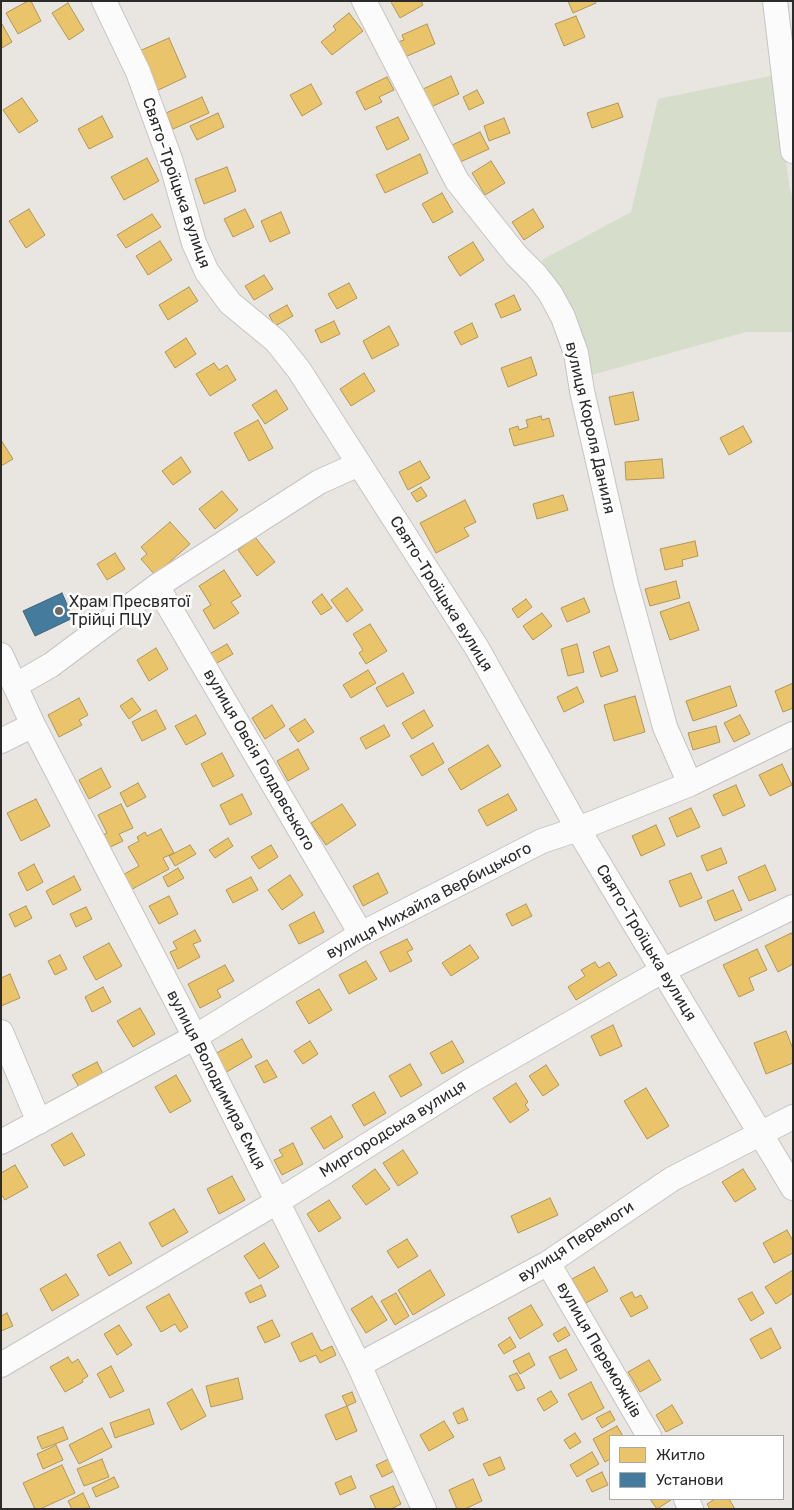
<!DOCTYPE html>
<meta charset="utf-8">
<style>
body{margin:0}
#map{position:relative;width:794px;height:1510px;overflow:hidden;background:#e9e6e2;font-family:Rubik,sans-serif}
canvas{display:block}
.frame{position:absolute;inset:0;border:2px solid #2b2b2b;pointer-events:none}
.legend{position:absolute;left:609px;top:1435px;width:175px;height:65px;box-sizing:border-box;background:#fff;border:1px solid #aaa;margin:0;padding:6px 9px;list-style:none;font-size:15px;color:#2b2b2b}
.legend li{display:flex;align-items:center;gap:10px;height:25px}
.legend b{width:25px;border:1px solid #aaa}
</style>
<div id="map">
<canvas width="794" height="1510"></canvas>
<div class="frame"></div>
<ul class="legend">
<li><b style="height:14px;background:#e9c46a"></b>Житло</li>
<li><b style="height:14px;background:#457b9d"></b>Установи</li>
</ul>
</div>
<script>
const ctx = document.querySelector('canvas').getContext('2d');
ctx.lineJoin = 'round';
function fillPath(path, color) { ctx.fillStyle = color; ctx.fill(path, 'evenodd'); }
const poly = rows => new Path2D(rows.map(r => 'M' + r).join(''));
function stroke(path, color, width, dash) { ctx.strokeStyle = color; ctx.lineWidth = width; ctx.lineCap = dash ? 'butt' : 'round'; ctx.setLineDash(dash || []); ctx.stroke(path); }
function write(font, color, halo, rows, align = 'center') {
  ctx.font = font + ' Rubik,sans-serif'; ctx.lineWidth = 5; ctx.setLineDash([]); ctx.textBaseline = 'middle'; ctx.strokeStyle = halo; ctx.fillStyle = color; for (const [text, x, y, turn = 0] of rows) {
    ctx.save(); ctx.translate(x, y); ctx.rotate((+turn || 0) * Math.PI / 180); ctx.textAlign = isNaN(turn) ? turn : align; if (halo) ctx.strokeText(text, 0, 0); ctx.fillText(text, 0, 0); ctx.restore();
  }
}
fillPath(poly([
 [775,75,789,184,793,201,793,332,746,332,588,376,542,260,631,212,658,99]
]), '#d6ddca');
const homes = poly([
 [28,1,31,1,41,21,18,34,6,13,28,1],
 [392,1,421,1,423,5,400,18,391,2,392,1],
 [568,1,595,1,596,3,573,13,568,1],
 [68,3,84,30,69,40,52,13,68,3],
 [349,13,363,31,332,55,321,42,336,30,333,26,349,13],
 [576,16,585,37,564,46,555,24,576,16],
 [1,24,2,24,12,42,2,48,1,24],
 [427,24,435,44,405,57,398,42,404,40,402,35,427,24],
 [169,38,186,77,154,92,137,52,169,38],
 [451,76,459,94,431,107,423,89,451,76],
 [387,77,394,90,379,97,382,102,365,110,356,92,387,77],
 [311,84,322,104,302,116,290,95,311,84],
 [477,90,484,103,469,110,463,97,477,90],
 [202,97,209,113,173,129,166,113,202,97],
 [22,98,38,121,19,133,3,110,22,98],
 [618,103,623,117,592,128,587,113,618,103],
 [218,113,224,127,197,140,190,126,218,113],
 [102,116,113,137,89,149,78,129,102,116],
 [398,117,409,139,387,150,376,127,398,117],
 [504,118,510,133,489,141,484,126,504,118],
 [480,132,489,149,458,163,450,146,480,132],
 [420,154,428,173,385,193,376,175,420,154],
 [147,158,159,181,124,200,111,177,147,158],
 [491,161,505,183,485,195,472,173,491,161],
 [227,167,236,191,204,204,195,179,227,167],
 [442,193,453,212,433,223,422,204,442,193],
 [29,209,45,235,26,248,9,221,29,209],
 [245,209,254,227,233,237,224,219,245,209],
 [533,209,544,227,524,240,512,222,533,209],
 [281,212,290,233,270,242,261,221,281,212],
 [152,214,161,227,126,248,117,235,152,214],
 [160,241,172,260,148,275,136,256,160,241],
 [473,242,484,260,460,276,448,257,473,242],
 [264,275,273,289,254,300,245,286,264,275],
 [349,283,357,298,337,309,328,294,349,283],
 [189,287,198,301,168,320,159,305,189,287],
 [514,295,521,310,501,318,495,304,514,295],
 [287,305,293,316,275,326,269,315,287,305],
 [334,321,340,334,321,343,315,330,334,321],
 [472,323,478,337,461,345,454,332,472,323],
 [389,326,399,345,372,359,363,341,389,326],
 [186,338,196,354,175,368,165,352,186,338],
 [531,357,537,375,508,387,501,368,531,357],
 [214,363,219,370,227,365,236,380,210,396,196,374,214,363],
 [364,373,375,391,351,406,340,389,364,373],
 [276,390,288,409,265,424,252,405,276,390],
 [633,392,639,420,615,425,609,397,633,392],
 [541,416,542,420,549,418,554,436,514,446,509,429,518,426,519,430,528,427,526,420,541,416],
 [258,420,273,448,249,461,234,433,258,420],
 [743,426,752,442,729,455,720,438,743,426],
 [1,440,13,459,1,466,1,440],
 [181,457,191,472,173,485,162,471,181,457],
 [662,459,664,478,626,480,625,462,662,459],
 [420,461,430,478,408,490,399,472,420,461],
 [421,487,427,496,417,502,411,493,421,487],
 [222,491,238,510,215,529,199,509,222,491],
 [563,495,568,510,537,519,533,504,563,495],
 [465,500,476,522,464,528,469,536,436,553,420,523,465,500],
 [170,522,190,544,155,575,141,559,147,554,141,547,170,522],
 [255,537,275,562,257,576,238,550,255,537],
 [695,541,698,556,682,560,683,566,665,570,660,549,695,541],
 [115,553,125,569,107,580,97,564,115,553],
 [224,570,241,596,231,602,239,613,214,629,203,610,211,605,199,586,224,570],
 [676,581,680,598,650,606,645,589,676,581],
 [347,588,363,610,347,622,331,600,347,588],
 [322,594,332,608,321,615,312,602,322,594],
 [584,598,590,612,567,622,561,608,584,598],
 [526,599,532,607,518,618,512,609,526,599],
 [689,602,699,630,670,640,660,612,689,602],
 [542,613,552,626,533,640,523,626,542,613],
 [370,624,387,651,366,664,359,653,363,650,353,634,370,624],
 [227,644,233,654,210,667,204,657,227,644],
 [577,644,584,672,568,676,561,649,577,644],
 [609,646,618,671,601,677,593,652,609,646],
 [156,648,168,669,149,681,137,660,156,648],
 [368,670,376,683,351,698,343,685,368,670],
 [403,673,414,693,387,707,376,688,403,673],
 [793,683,793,708,783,712,775,691,793,683],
 [730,686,737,706,693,721,686,701,730,686],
 [577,687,584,702,564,712,557,697,577,687],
 [635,696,645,732,614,741,604,705,635,696],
 [79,698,88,715,79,720,82,725,59,737,48,715,79,698],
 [132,698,141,710,129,719,120,706,132,698],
 [272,705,285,726,265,739,252,718,272,705],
 [156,710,166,729,142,741,132,722,156,710],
 [424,710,433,726,412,739,402,723,424,710],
 [196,715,206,734,186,745,175,726,196,715],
 [740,715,750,734,734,742,724,723,740,715],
 [305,719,314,732,298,742,289,729,305,719],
 [384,725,390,736,366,749,360,738,384,725],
 [716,726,720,742,693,750,688,733,716,726],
 [433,743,444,763,422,776,410,756,433,743],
 [488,745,501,766,461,790,448,769,488,745],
 [298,749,309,769,288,781,277,761,298,749],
 [222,753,234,776,213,787,201,764,222,753],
 [782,764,792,785,770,796,759,775,782,764],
 [101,768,111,787,89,799,79,780,101,768],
 [138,783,146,797,127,807,120,793,138,783],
 [736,785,745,806,723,816,713,795,736,785],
 [242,794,252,814,230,825,220,805,242,794],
 [508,794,517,810,487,826,478,810,508,794],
 [36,799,50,826,21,841,7,813,36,799],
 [121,804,133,828,119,834,123,841,106,849,100,836,107,833,98,815,121,804],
 [342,804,356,825,326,845,311,823,342,804],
 [691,808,700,827,677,837,669,818,691,808],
 [656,825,665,845,641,856,632,836,656,825],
 [161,829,174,853,163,858,169,869,127,892,119,877,139,866,128,847,139,841,137,837,145,832,147,836,161,829],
 [228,838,233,846,215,858,209,850,228,838],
 [190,845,196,854,175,866,169,856,190,845],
 [271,845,278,857,259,869,251,857,271,845],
 [721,848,727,863,707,871,701,856,721,848],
 [34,864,43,882,27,891,18,873,34,864],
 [765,865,776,890,749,901,738,877,765,865],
 [178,868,184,878,168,887,163,877,178,868],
 [378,873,388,893,363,906,353,886,378,873],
 [691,873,702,898,680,907,669,881,691,873],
 [290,875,303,895,282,910,268,890,290,875],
 [74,876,81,890,53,905,46,891,74,876],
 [251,877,258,890,233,903,226,890,251,877],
 [733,890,742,910,715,921,707,901,733,890],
 [169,896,178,914,159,924,149,906,169,896],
 [526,904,532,916,512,926,506,914,526,904],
 [26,906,32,918,15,927,9,914,26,906],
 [86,907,92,919,76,927,70,914,86,907],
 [314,912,324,932,299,944,289,925,314,912],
 [195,930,201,941,193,944,200,957,178,969,170,952,177,949,173,942,195,930],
 [791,933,793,936,793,964,778,972,765,946,791,933],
 [407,939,413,949,407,952,412,961,390,972,380,952,407,939],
 [109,943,122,966,96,980,83,957,109,943],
 [470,945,479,958,451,976,442,963,470,945],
 [757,949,767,970,749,978,754,990,739,997,723,965,757,949],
 [60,955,67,969,55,975,48,961,60,955],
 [366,961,377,979,349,994,339,975,366,961],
 [595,962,599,968,609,962,617,975,576,1000,568,987,585,976,581,970,595,962],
 [225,965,234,981,217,990,221,997,200,1008,188,984,225,965],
 [10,974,20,998,1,1006,1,978,10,974],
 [103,987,111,1002,92,1012,85,997,103,987],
 [319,989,332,1010,309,1024,296,1002,319,989],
 [140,1008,155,1034,133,1047,117,1021,140,1008],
 [613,1025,622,1046,600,1056,591,1036,613,1025],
 [786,1031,793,1049,793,1063,766,1074,754,1043,786,1031],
 [242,1039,252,1057,223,1074,213,1055,242,1039],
 [310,1041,318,1054,303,1064,294,1051,310,1041],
 [452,1041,464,1062,442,1074,430,1053,452,1041],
 [267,1060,277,1077,264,1083,255,1066,267,1060],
 [97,1062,103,1074,79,1087,72,1075,97,1062],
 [410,1064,422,1085,401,1097,389,1076,410,1064],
 [546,1065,559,1085,543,1096,529,1076,546,1065],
 [176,1075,191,1101,170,1113,155,1087,176,1075],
 [516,1083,528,1102,525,1105,529,1110,510,1123,493,1098,516,1083],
 [646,1088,669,1126,647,1139,624,1101,646,1088],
 [374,1092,386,1113,364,1126,352,1105,374,1092],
 [331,1116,343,1137,324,1149,311,1128,331,1116],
 [72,1133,85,1155,64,1166,51,1145,72,1133],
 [293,1143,303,1164,282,1175,274,1160,283,1156,279,1150,293,1143],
 [403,1150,418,1173,398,1186,383,1163,403,1150],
 [15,1165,28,1187,5,1200,1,1194,1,1173,15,1165],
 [375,1169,390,1189,366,1205,352,1186,375,1169],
 [743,1169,756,1189,735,1202,722,1182,743,1169],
 [232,1176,245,1200,219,1214,207,1189,232,1176],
 [550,1198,558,1215,518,1233,511,1216,550,1198],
 [329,1200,341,1218,319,1232,307,1214,329,1200],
 [174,1209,188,1232,162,1247,149,1223,174,1209],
 [787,1230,793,1241,793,1253,774,1263,763,1243,787,1230],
 [407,1239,418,1256,398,1268,387,1251,407,1239],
 [120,1242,132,1263,109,1276,97,1255,120,1242],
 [264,1243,279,1267,259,1279,244,1256,264,1243],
 [594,1267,608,1291,586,1303,572,1279,594,1267],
 [430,1270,445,1295,413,1315,398,1290,430,1270],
 [793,1270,793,1293,776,1304,765,1287,793,1270],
 [66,1274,79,1295,52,1311,40,1289,66,1274],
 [261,1285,266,1296,250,1303,245,1293,261,1285],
 [632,1292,635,1298,641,1295,648,1308,631,1317,620,1298,632,1292],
 [752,1292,764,1313,751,1321,738,1299,752,1292],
 [396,1293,409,1316,395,1325,381,1301,396,1293],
 [169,1294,188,1327,180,1332,175,1324,161,1332,146,1307,169,1294],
 [372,1296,387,1320,366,1333,351,1309,372,1296],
 [531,1305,543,1325,520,1339,508,1318,531,1305],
 [7,1313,13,1326,1,1331,1,1316,7,1313],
 [272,1320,280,1336,265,1343,257,1327,272,1320],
 [119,1325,132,1345,117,1355,104,1334,119,1325],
 [565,1327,570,1335,558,1342,553,1334,565,1327],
 [771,1328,781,1348,761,1359,750,1339,771,1328],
 [312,1333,321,1351,332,1346,336,1355,320,1363,316,1355,300,1362,291,1343,312,1333],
 [510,1337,516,1347,504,1354,498,1345,510,1337],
 [566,1349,577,1370,560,1379,549,1357,566,1349],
 [529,1353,535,1365,520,1374,513,1361,529,1353],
 [68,1357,72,1363,78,1359,88,1376,82,1380,83,1382,65,1392,50,1367,68,1357],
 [649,1360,661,1380,640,1392,628,1372,649,1360],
 [111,1366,124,1391,110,1398,97,1374,111,1366],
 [517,1373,525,1388,517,1391,509,1376,517,1373],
 [238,1378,243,1399,211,1407,206,1386,238,1378],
 [591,1382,604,1408,582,1420,568,1394,591,1382],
 [192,1389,206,1416,181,1430,167,1403,192,1389],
 [551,1391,558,1402,544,1411,537,1399,551,1391],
 [352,1392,356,1402,347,1406,342,1396,352,1392],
 [672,1405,683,1423,666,1432,656,1415,672,1405],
 [347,1406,357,1431,336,1440,325,1415,347,1406],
 [463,1408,468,1420,458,1424,453,1413,463,1408],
 [149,1409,154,1424,115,1438,110,1423,149,1409],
 [610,1411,615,1420,602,1428,596,1418,610,1411],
 [444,1421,454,1437,429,1451,420,1435,444,1421],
 [617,1426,623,1436,610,1436,610,1459,605,1462,593,1439,617,1426],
 [63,1427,68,1439,42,1449,37,1437,63,1427],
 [102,1428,112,1447,79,1464,69,1445,102,1428],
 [575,1433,581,1442,570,1449,564,1440,575,1433],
 [56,1445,63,1460,43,1469,37,1454,56,1445],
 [592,1452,599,1464,577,1477,570,1465,592,1452],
 [393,1457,398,1469,382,1477,376,1465,393,1457],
 [500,1457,505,1469,489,1476,483,1464,500,1457],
 [102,1459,109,1477,84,1486,77,1469,102,1459],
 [62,1465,75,1493,40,1509,35,1509,23,1483,62,1465],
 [602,1472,608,1485,592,1492,586,1480,602,1472],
 [351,1476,356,1488,340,1495,335,1483,351,1476],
 [114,1477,119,1487,96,1497,92,1488,114,1477],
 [473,1479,482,1501,465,1509,457,1509,449,1490,473,1479],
 [393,1486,401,1504,391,1509,376,1509,370,1496,393,1486],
 [83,1493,90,1508,72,1509,68,1501,83,1493],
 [650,1499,671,1499,671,1500,657,1509,650,1499],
 [715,1499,729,1499,735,1509,710,1509,707,1504,715,1499]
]);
fillPath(homes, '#e9c46a');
stroke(homes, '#b09657', 1);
const public = poly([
 [62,593,73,618,35,636,23,611,62,593]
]);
fillPath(public, '#457b9d');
stroke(public, '#3d637b', 1);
const minor = poly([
 [104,1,138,72,171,162,194,243,207,272,230,303,276,341,299,370,477,648,578,829,793,1188],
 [364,1,457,181,516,255,536,275,550,293,563,317,576,353,582,391,626,584,665,727,690,784],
 [775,1,793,151],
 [157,586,361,934],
 [1,655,33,725,195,1037,359,1365,424,1509],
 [16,685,51,665,157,586,319,482,359,464],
 [1,741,33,725],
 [1,1032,39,1122],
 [1,1142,195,1037,361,934,542,841,578,829,690,784,793,734],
 [548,1263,649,1436],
 [1,1365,277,1202,470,1081,662,971,793,907],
 [359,1365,548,1263,672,1179,793,1117],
 [686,1499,691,1509]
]);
stroke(minor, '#c5c4c4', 26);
stroke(minor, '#fcfbfb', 24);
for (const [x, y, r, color] of [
 [59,611,5,"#6e6c6b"]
]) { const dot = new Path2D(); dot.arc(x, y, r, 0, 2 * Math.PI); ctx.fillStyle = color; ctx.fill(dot); stroke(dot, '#fff', 2); }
write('16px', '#2b2b2b', '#fff', [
 ["Свято-Троїцька вулиця",176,183,71],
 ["вулиця Короля Даниля",590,428,77],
 ["Свято-Троїцька вулиця",441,594,58],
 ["вулиця Овсія Голдовського",259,760,60],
 ["вулиця Михайла Вербицького",429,901,-28],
 ["Свято-Троїцька вулиця",646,943,59],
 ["вулиця Володимира Ємця",216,1080,63],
 ["Миргородська вулиця",393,1129,-32],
 ["вулиця Перемоги",576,1242,-33],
 ["вулиця Переможців",599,1350,60]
]);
write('16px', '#2b2b2b', '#fff', [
 ["Храм Пресвятої",69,602],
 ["Трійці ПЦУ",69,620]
], 'left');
</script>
